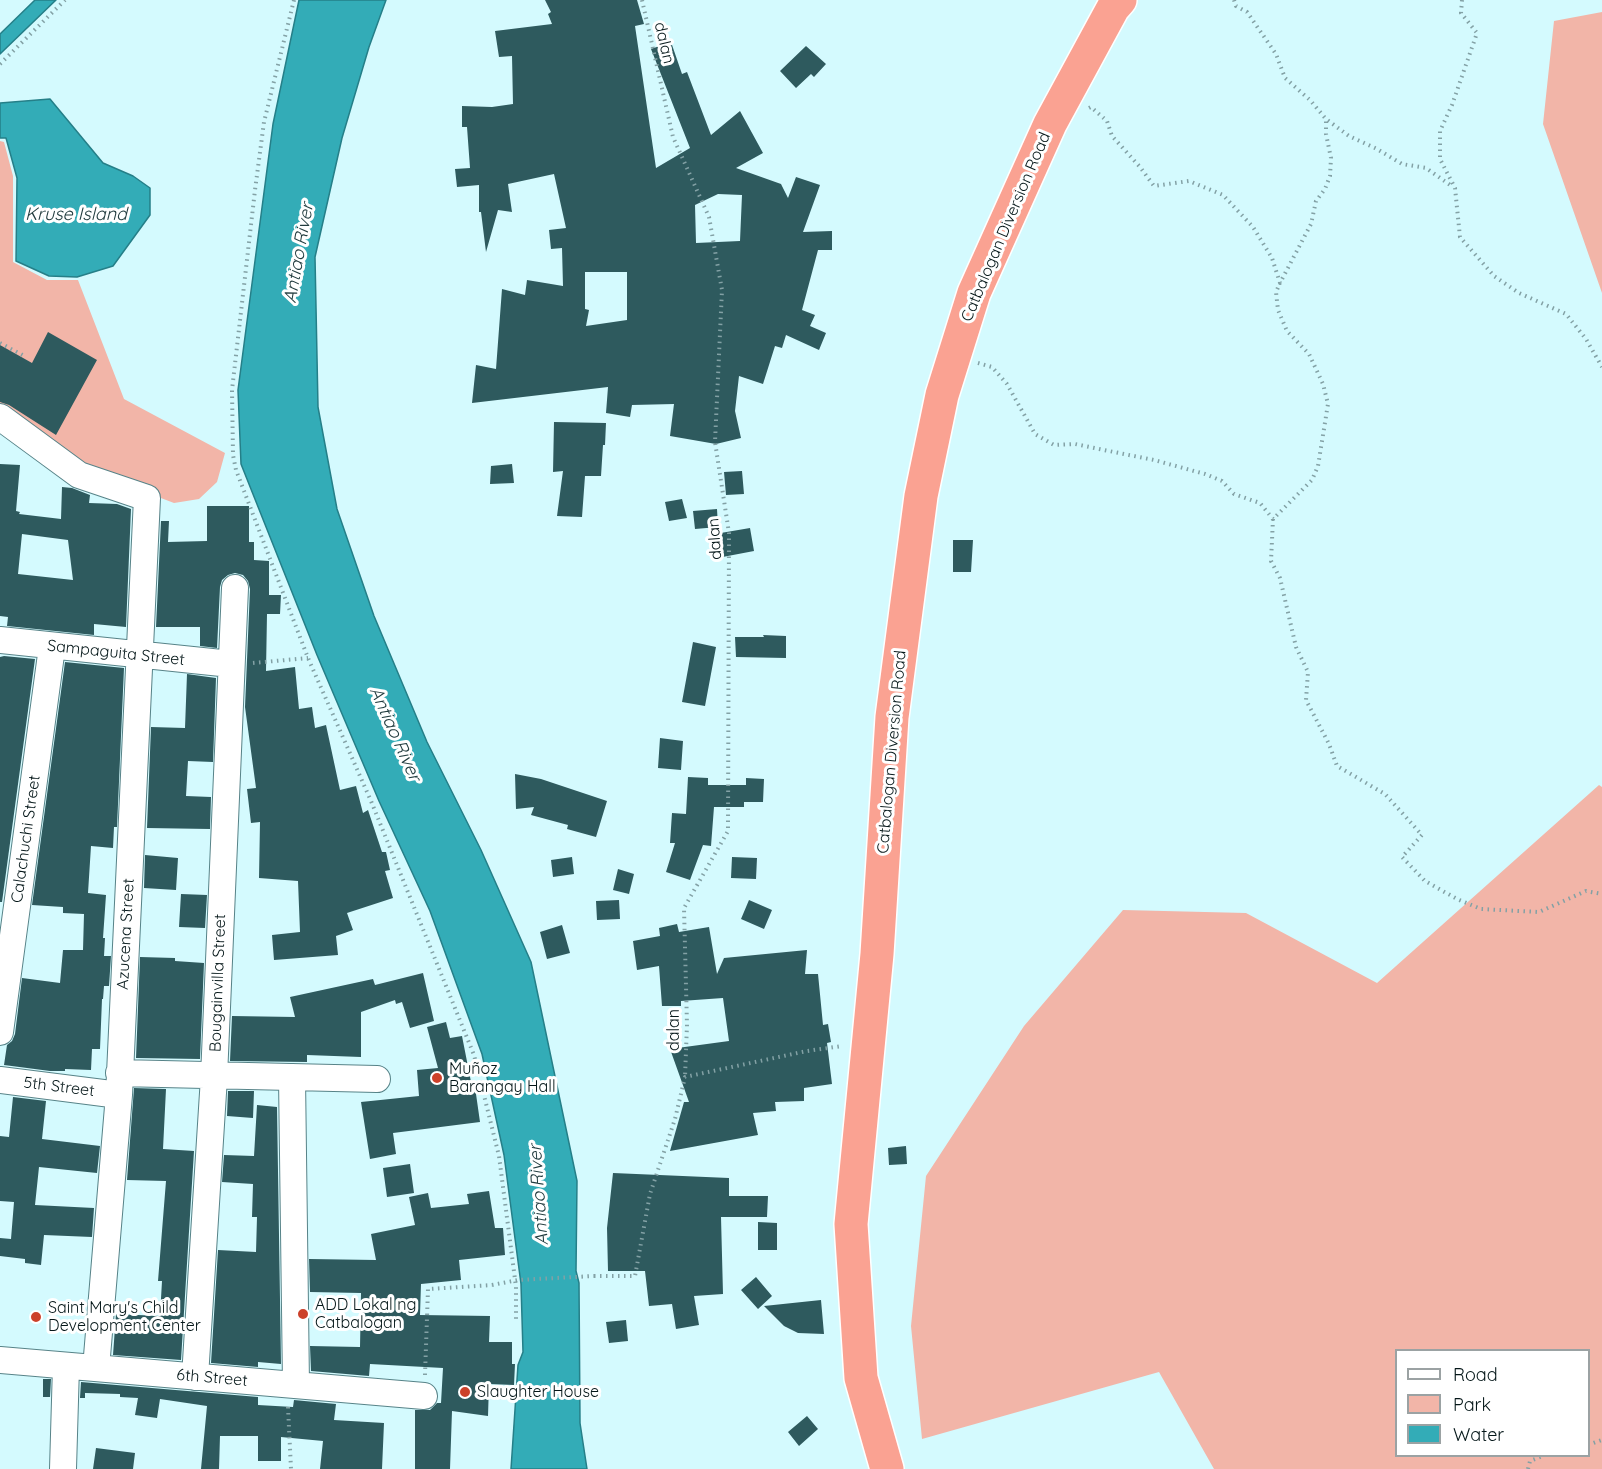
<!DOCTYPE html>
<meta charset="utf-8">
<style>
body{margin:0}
#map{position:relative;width:1602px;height:1469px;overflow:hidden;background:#d4fafe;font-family:Quicksand,sans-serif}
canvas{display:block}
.legend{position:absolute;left:1395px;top:1349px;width:195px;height:108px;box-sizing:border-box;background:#fff;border:2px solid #9ba2a3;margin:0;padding:8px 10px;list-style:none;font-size:18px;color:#051719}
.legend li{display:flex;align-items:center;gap:12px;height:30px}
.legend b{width:30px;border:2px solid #9ba2a3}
</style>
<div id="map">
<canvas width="1602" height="1469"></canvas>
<ul class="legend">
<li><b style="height:8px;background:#fff"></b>Road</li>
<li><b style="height:16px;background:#f2b5a8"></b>Park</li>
<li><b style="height:16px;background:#33acb7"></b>Water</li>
</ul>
</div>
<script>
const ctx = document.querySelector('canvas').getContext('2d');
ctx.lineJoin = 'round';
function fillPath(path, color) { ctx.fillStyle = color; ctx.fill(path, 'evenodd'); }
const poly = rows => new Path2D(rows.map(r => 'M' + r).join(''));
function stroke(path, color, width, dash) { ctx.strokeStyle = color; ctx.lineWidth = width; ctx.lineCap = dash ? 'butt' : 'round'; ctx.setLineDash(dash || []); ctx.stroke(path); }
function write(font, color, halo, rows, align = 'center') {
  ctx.font = font + ' Quicksand,sans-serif'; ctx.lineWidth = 6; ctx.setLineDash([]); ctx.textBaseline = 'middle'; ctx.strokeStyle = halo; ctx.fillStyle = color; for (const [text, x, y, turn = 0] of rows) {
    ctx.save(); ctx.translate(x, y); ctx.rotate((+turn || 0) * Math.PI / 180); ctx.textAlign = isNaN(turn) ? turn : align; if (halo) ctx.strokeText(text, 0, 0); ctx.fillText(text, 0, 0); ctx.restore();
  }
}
fillPath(poly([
 [1602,12,1602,293,1543,124,1554,21],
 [0,141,4,142,13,176,13,262,47,280,78,280,124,399,225,453,217,482,199,499,174,503,82,468,0,411],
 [1599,785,1602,787,1602,1469,1214,1469,1159,1372,922,1439,911,1326,926,1176,1024,1026,1123,910,1246,913,1377,983],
 [1396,1350,1588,1350,1588,1456,1396,1456]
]), '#f2b5a8');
const water = poly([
 [35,0,56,0,0,54,0,34,35,0],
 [299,0,386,0,369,47,342,138,315,257,318,407,337,509,374,616,427,742,481,850,531,962,577,1181,576,1271,579,1283,580,1423,587,1469,511,1469,518,1365,523,1352,521,1284,504,1155,482,1054,430,911,379,801,317,655,241,464,238,390,273,124,299,0],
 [50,99,103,163,133,176,150,188,150,215,113,266,77,277,49,276,16,261,17,178,6,138,0,138,0,103,50,99]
]);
fillPath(water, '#33acb7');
stroke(water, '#257f88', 1.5);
fillPath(poly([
 [545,0,637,0,644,24,635,26,656,168,690,148,651,49,671,42,682,74,687,72,711,135,740,111,763,153,736,168,781,184,788,198,796,177,820,185,803,232,832,231,832,250,818,250,802,310,815,315,810,326,826,333,819,350,786,335,782,348,775,346,763,384,739,376,735,411,741,438,716,444,670,436,674,404,632,405,630,417,606,413,608,387,472,403,476,365,496,369,502,289,525,295,527,280,563,286,562,248,551,249,549,230,566,228,554,174,508,184,512,212,498,210,486,252,481,212,479,212,479,185,457,187,455,169,470,168,467,127,462,127,462,106,492,107,513,104,512,56,499,57,495,31,552,24,548,14,551,12],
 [718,194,742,195,740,241,696,243,695,205],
 [585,272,627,272,627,320,586,326,589,310,585,309],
 [806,46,826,64,814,77,811,74,796,88,780,71],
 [48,332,97,360,56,435,9,405,0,402,0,345,32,363],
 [554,422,606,423,605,445,603,445,601,476,585,476,582,517,557,516,563,471,553,472],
 [0,464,20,465,16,511,20,512,19,514,61,519,62,487,72,488,90,495,89,503,117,504,131,509,126,627,94,624,94,635,7,626,8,617,0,616],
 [22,534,68,540,73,580,18,574],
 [512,464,514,483,490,484,491,466],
 [742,471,744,494,726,495,724,472],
 [682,499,687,518,669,521,665,502],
 [207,506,249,506,249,542,254,542,254,560,269,561,269,595,281,595,280,614,267,614,266,671,295,667,299,709,312,707,315,728,326,725,340,790,356,786,363,813,368,810,382,852,386,852,390,870,385,871,393,898,347,913,353,930,336,936,338,955,274,960,272,935,300,932,298,881,259,878,260,822,251,823,247,789,256,788,245,707,250,589,248,581,243,575,235,573,228,575,222,580,220,587,217,648,200,646,200,627,156,627,161,521,169,521,168,542,207,541],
 [717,509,718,527,695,529,693,511],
 [750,528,754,551,712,559,709,535],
 [953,540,973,540,971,572,953,572],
 [763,635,786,636,786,658,736,657,735,637,764,637],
 [693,642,716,647,705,706,682,702],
 [4,656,35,659,2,902,0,902,0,657],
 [65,662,124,668,117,827,114,827,113,848,91,846,88,893,106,895,103,938,105,938,104,956,111,956,109,986,104,986,103,999,102,999,100,1049,92,1049,91,1070,65,1069,65,1071,50,1071,4,1065,7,1045,12,1041,15,1034,22,978,60,983,63,950,83,950,84,914,63,913,63,907,32,905],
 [187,674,216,678,213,762,188,761,186,796,211,797,210,829,147,828,151,727,185,728],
 [660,738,683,741,681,770,658,768],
 [515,774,541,779,607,801,596,837,567,829,568,825,531,815,534,807,516,809],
 [688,777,708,778,708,785,746,785,746,778,764,779,763,802,744,802,744,807,714,807,711,846,703,845,690,880,666,872,675,843,670,843,672,813,686,814],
 [145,855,178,858,176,890,144,888],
 [572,857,574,874,553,877,551,860],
 [732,857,757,858,756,879,731,878],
 [618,869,634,874,629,894,613,890],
 [181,894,207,895,205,928,179,927],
 [619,900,620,919,597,920,596,901],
 [749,900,772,910,764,929,741,919],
 [677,924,679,932,709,927,717,974,724,958,807,950,805,974,818,974,823,1025,828,1024,831,1042,827,1043,832,1084,804,1088,804,1101,775,1102,776,1111,753,1113,758,1135,670,1151,684,1102,689,1102,670,1049,729,1041,723,998,681,1001,681,1006,662,1006,659,966,637,970,633,941,660,936,659,928],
 [562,925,570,953,547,959,540,932],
 [140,957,175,958,175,961,204,963,200,1059,136,1058],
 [423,973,434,1021,410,1028,402,1002,396,1004,395,1000,361,1012,361,1057,307,1055,307,1062,230,1061,232,1016,295,1017,290,997,373,979,375,985],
 [446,1022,450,1038,462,1036,472,1087,475,1087,480,1122,393,1133,396,1154,370,1159,361,1102,419,1096,417,1070,438,1068,427,1027],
 [134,1088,166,1089,163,1149,194,1151,181,1360,113,1355,116,1314,160,1316,162,1281,158,1281,166,1181,127,1180],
 [228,1091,254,1091,253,1118,227,1116],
 [13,1097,46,1101,42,1139,100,1146,97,1173,39,1167,35,1205,94,1208,92,1237,44,1235,41,1265,25,1263,25,1259,0,1256,0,1238,11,1239,14,1202,0,1201,0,1136,9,1137],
 [257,1105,277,1107,281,1364,258,1362,258,1367,211,1363,218,1250,256,1252,257,1217,252,1217,253,1184,222,1182,224,1155,254,1156],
 [906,1146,907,1164,889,1165,888,1148],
 [410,1164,414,1193,387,1197,383,1168],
 [613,1173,729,1178,729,1196,768,1196,767,1217,721,1217,723,1294,694,1296,699,1325,676,1329,672,1304,649,1306,645,1271,608,1271,607,1228],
 [489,1191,495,1228,503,1228,505,1255,459,1260,461,1280,421,1284,420,1315,490,1316,489,1342,512,1342,512,1364,515,1364,514,1385,489,1384,488,1416,452,1411,450,1469,415,1469,415,1410,430,1410,437,1403,441,1403,443,1368,370,1364,369,1376,311,1371,310,1346,360,1347,361,1293,310,1292,309,1259,376,1260,371,1234,415,1225,409,1197,428,1193,431,1208,469,1204,467,1194],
 [758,1222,777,1223,777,1250,758,1250],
 [756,1277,772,1296,758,1309,741,1290],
 [821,1300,824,1334,798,1333,784,1326,764,1306],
 [626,1320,628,1341,609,1343,606,1322],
 [43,1379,51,1379,50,1397,43,1397],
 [81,1382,258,1397,258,1405,293,1407,294,1400,336,1404,334,1420,384,1423,382,1469,320,1469,323,1441,281,1437,281,1461,258,1461,258,1436,220,1436,219,1469,201,1469,207,1406,160,1399,157,1418,135,1415,138,1398,120,1397,120,1394,85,1393,85,1398,80,1398],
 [807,1416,818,1429,799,1446,788,1432],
 [96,1448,135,1453,133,1469,93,1469]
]), '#2e5a5e');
const minor = poly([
 [0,417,79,475,147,498,119,1095,96,1368],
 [0,640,231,664],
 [0,1032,52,647],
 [119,1073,377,1079],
 [292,1077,296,1385],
 [0,1080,119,1095],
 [0,1360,424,1396],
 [195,1377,214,1077,235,588],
 [63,1469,66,1366]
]);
const trunk = poly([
 [887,1469,861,1378,851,1224,877,954,892,717,921,496,942,395,974,293,1050,124,1113,8,1120,0]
]);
stroke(minor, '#578388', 28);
stroke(trunk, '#fff', 36);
stroke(poly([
 [294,0,264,122,255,190,232,390,233,455,236,470,308,658,371,801,474,1055,499,1156,516,1287,516,1322],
 [642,0,673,137,709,217,722,290,715,442,729,533,728,831,684,908,687,1025,685,1077],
 [1234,0,1236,6,1247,12,1276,54,1285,78,1310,100,1326,119,1349,136,1377,149,1402,164,1426,168,1453,187],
 [1462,0,1461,13,1477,33,1452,105,1440,131,1440,159,1455,188,1460,237,1494,276,1519,293,1566,314,1586,339,1602,367],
 [0,64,65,0],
 [1089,108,1091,107,1107,121,1112,136,1140,167,1154,186,1189,181,1223,195,1253,227,1272,258,1280,283,1311,224,1316,201,1325,189,1330,176,1331,158,1326,134,1326,119],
 [0,343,26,357],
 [978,363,992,367,1007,384,1035,434,1054,445,1075,444,1104,450,1154,460,1205,474,1222,481,1234,494,1260,503,1273,519,1312,480,1318,466,1328,404,1323,384,1309,354,1287,331,1278,310,1276,292,1280,283],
 [1273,519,1271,561,1280,578,1296,647,1308,672,1306,700,1329,744,1337,766,1385,794,1422,835,1402,857,1425,881,1457,899,1481,909,1539,912,1586,891,1602,894],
 [253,663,308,658],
 [594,1276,635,1276,650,1194,675,1119,685,1077,807,1051,842,1046],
 [425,1375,428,1289,492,1285],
 [288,1407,291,1469],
 [1588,1445,1602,1440],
 [1528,1469,1530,1461,1543,1456]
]), '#83a1a5', 4, [1.5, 4.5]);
stroke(minor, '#fff', 26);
stroke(trunk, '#faa292', 33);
stroke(poly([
 [492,1285,518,1280,594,1276]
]), '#83a1a5', 4, [1.5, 4.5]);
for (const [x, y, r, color] of [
 [437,1078,6,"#cc412a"],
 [303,1314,6,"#cc412a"],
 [36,1317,6,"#cc412a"],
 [465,1392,6,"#cc412a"]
]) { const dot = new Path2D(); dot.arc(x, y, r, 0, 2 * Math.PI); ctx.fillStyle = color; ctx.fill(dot); stroke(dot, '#fff', 2); }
write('16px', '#051719', '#fff', [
 ["dalan",664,43,77],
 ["Catbalogan Diversion Road",1006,227,-67],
 ["dalan",715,539,-94],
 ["Sampaguita Street",116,653,6],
 ["Catbalogan Diversion Road",892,752,-85],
 ["Calachuchi Street",26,839,-82],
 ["Azucena Street",126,934,-87],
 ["Bougainvilla Street",218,983,-88],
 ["dalan",674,1030,-90],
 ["5th Street",59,1087,7],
 ["6th Street",212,1378,5]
]);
write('16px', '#051719', '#fff', [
 ["Muñoz",449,1069],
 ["Barangay Hall",449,1087],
 ["ADD Lokal ng",315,1305],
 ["Catbalogan",315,1323],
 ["Saint Mary's Child",48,1308],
 ["Development Center",48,1326],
 ["Slaughter House",477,1392]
], 'left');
write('italic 18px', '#223c3f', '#fff', [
 ["Kruse Island",76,215],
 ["Antiao River",299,253,-80],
 ["Antiao River",395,734,66],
 ["Antiao River",539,1195,-94]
]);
</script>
